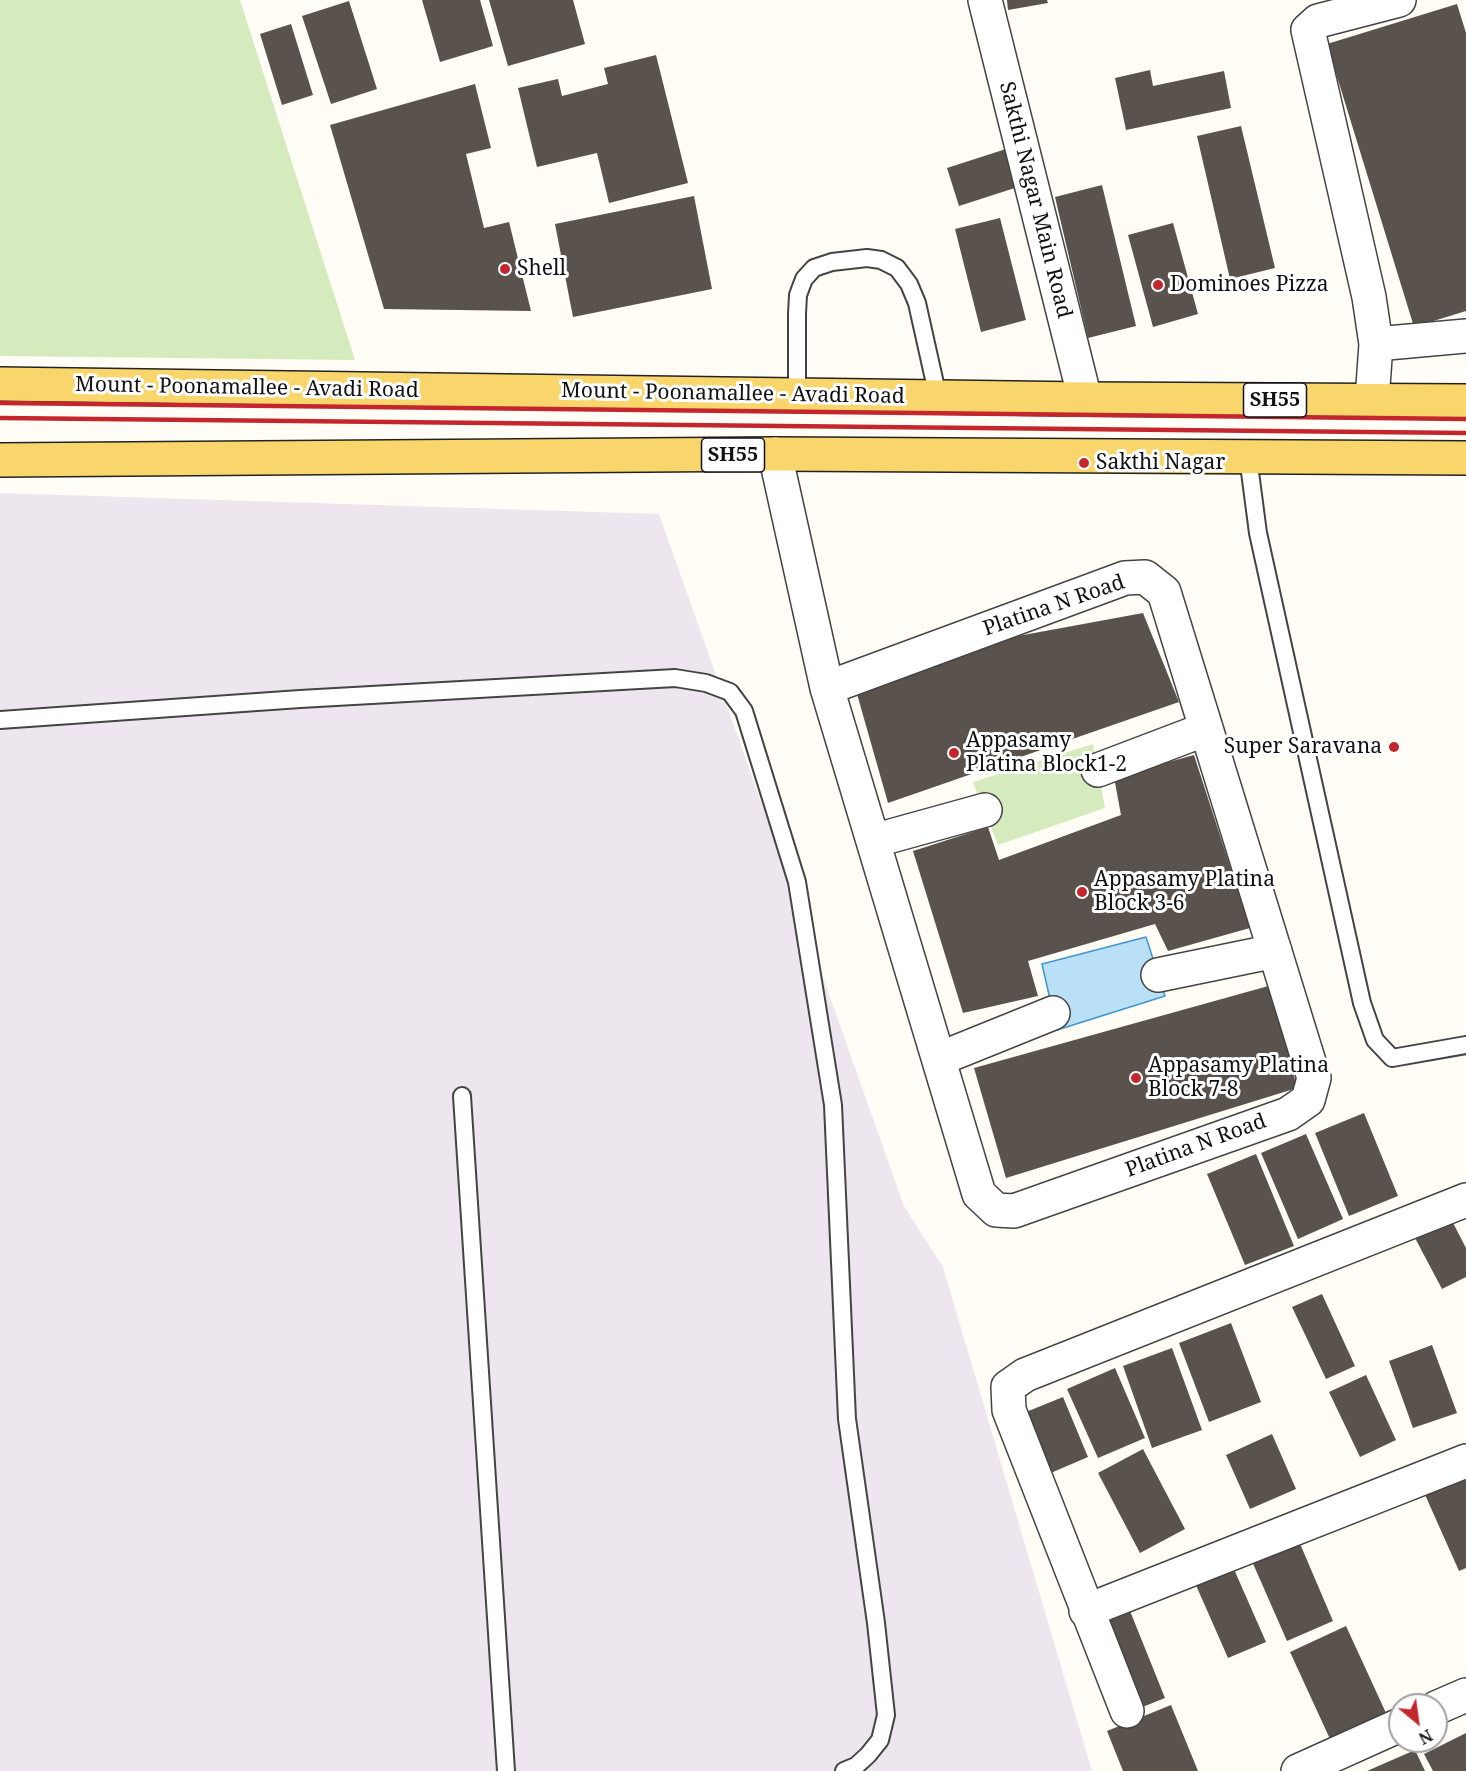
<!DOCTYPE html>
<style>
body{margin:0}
#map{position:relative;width:1466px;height:1771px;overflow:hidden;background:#fffdf5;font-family:"Noto Serif",serif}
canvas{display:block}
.north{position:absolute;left:1388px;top:1693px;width:60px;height:60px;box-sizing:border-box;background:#fff;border:2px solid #a0a0a0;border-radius:50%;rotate:151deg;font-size:16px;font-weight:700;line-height:24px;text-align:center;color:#111}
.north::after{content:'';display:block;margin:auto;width:21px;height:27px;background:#c4262e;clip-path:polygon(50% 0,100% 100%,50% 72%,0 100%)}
</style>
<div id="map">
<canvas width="1466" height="1771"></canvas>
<div class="north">N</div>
</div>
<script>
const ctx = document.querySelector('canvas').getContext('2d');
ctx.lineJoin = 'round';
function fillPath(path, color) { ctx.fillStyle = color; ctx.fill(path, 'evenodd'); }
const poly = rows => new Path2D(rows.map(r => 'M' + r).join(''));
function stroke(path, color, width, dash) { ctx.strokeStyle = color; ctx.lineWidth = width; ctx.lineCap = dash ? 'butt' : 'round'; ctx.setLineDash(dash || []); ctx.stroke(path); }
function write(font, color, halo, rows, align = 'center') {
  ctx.font = font + ' "Noto Serif",serif'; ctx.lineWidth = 6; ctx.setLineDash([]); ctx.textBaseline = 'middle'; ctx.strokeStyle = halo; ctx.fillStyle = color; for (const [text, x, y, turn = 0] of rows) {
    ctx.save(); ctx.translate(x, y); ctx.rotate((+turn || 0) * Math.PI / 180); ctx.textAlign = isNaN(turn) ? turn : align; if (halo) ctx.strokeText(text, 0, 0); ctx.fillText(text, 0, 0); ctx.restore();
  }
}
fillPath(poly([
 [0,493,659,514,904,1206,943,1267,1092,1771,0,1771]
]), '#eee6ef');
fillPath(poly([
 [0,0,240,0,355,360,0,356],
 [1093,744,1105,808,998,845,973,782]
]), '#d5ebbd');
const water = poly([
 [1146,937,1165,996,1057,1030,1042,964,1146,937]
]);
fillPath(water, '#b9e0f7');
stroke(water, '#3f96cf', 1.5);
fillPath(poly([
 [422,0,480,0,493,46,440,62],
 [489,0,573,0,585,44,508,66],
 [1007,0,1047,0,1048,3,1008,10],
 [349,1,377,89,331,104,302,16],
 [1457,4,1466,33,1466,311,1414,327,1327,44],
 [291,24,313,95,282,105,260,34],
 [656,55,688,183,609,203,597,153,537,167,518,88,558,79,562,96,608,84,604,68],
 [1150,70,1153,86,1224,71,1231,108,1126,130,1115,78],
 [475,84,491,148,466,154,484,228,509,222,531,311,384,309,330,125],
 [1241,126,1275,268,1230,279,1197,136],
 [1009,148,1021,186,959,206,947,168],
 [1102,185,1136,326,1088,338,1055,197],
 [694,196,712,289,573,317,555,224],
 [1000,218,1026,320,981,332,955,229],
 [1173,223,1198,314,1153,327,1128,235],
 [1143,613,1179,702,888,803,857,694,1018,636],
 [1194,755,1250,928,1168,951,1155,924,1028,961,1038,996,963,1013,913,851,988,827,999,860,1121,815,1114,777],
 [1272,985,1297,1088,1006,1178,974,1068],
 [1364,1113,1398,1196,1349,1216,1315,1133],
 [1306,1134,1343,1219,1298,1239,1261,1153],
 [1256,1154,1294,1246,1245,1265,1207,1174],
 [1451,1219,1466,1248,1466,1277,1442,1289,1415,1238],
 [1322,1294,1355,1366,1326,1379,1292,1307],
 [1231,1323,1261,1402,1209,1422,1179,1343],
 [1432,1345,1457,1413,1413,1428,1389,1361],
 [1172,1348,1202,1430,1152,1448,1123,1366],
 [1115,1368,1145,1438,1098,1458,1067,1389],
 [1366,1375,1396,1440,1360,1457,1329,1392],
 [1063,1397,1088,1457,1046,1475,1021,1414],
 [1272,1434,1296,1489,1250,1509,1226,1455],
 [1143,1449,1185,1529,1140,1553,1098,1473],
 [1466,1469,1466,1568,1459,1571,1422,1488],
 [1298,1539,1333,1621,1287,1641,1251,1559],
 [1233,1567,1266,1642,1228,1658,1195,1583],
 [1128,1606,1165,1698,1135,1710,1098,1618],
 [1346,1626,1386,1713,1330,1739,1290,1652],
 [1171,1705,1198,1771,1123,1771,1107,1731],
 [1466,1733,1466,1771,1433,1771,1424,1754],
 [1415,1750,1425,1771,1367,1771]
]), '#5a524d');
const service = poly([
 [797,395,797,314,798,295,804,279,814,268,832,262,867,258,881,260,897,268,909,284,917,303,938,397],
 [1248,457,1258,533,1362,1003,1375,1040,1392,1058,1466,1045],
 [0,720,300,699,675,678,706,683,730,692,744,711,797,882,833,1105,847,1419,876,1623,886,1715,880,1740,868,1755,856,1766,844,1771],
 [462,1096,506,1771]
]);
const minor = poly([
 [985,0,1085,399],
 [1376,344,1466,336],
 [1372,400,1376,344,1369,297,1308,30,1318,21,1399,0],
 [775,454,827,688,979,1194,996,1210,1014,1211,1288,1114,1308,1100,1314,1078,1164,592,1145,577,1125,578,827,688],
 [1098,770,1206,729],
 [873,841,985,810],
 [1158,975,1275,951],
 [939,1059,1053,1013],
 [1086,1611,1466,1461],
 [1436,1708,1466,1695],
 [1127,1711,1009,1410,1008,1387,1025,1375,1466,1200],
 [1298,1771,1400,1725]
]);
const primary = poly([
 [0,384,1085,399,1466,401],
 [0,460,775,454,1466,458]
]);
stroke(service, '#444', 20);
stroke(minor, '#444', 36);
stroke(primary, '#222', 36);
stroke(service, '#fff', 16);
stroke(minor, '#fff', 33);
stroke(primary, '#f9d66b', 33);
stroke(poly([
 [0,403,1466,419],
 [0,418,1466,433]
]), '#c4262e', 4.5);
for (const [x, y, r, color] of [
 [505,269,6,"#c4262e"],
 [1158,285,6,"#c4262e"],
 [1084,463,6,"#c4262e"],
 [1394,747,6,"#c4262e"],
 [954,753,6,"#c4262e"],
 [1082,892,6,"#c4262e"],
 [1136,1078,6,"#c4262e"]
]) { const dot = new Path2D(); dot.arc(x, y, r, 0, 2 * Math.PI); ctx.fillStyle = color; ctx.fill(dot); stroke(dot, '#fff', 2); }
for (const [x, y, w] of [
 [1275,400,63],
 [733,455,63]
]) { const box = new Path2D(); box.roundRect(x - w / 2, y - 17, w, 34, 4.5); ctx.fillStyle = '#fff'; ctx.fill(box); stroke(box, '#111', 1.5); }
write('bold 20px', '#111', null, [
 ["SH55",1275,400],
 ["SH55",733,455]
]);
write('21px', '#111', '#fff', [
 ["Sakthi Nagar Main Road",1035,200,76],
 ["Mount - Poonamallee - Avadi Road",247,388,1],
 ["Mount - Poonamallee - Avadi Road",733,394,1],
 ["Platina N Road",1054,606,-19],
 ["Platina N Road",1196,1146,-20]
]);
write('21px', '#111', '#fff', [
 ["Shell",517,269],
 ["Dominoes Pizza",1170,285],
 ["Sakthi Nagar",1096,463],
 ["Appasamy",966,741],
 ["Platina Block1-2",966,765],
 ["Super Saravana",1382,747,"right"],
 ["Appasamy Platina",1094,880],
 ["Block 3-6",1094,904],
 ["Appasamy Platina",1148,1066],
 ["Block 7-8",1148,1090]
], 'left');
</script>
